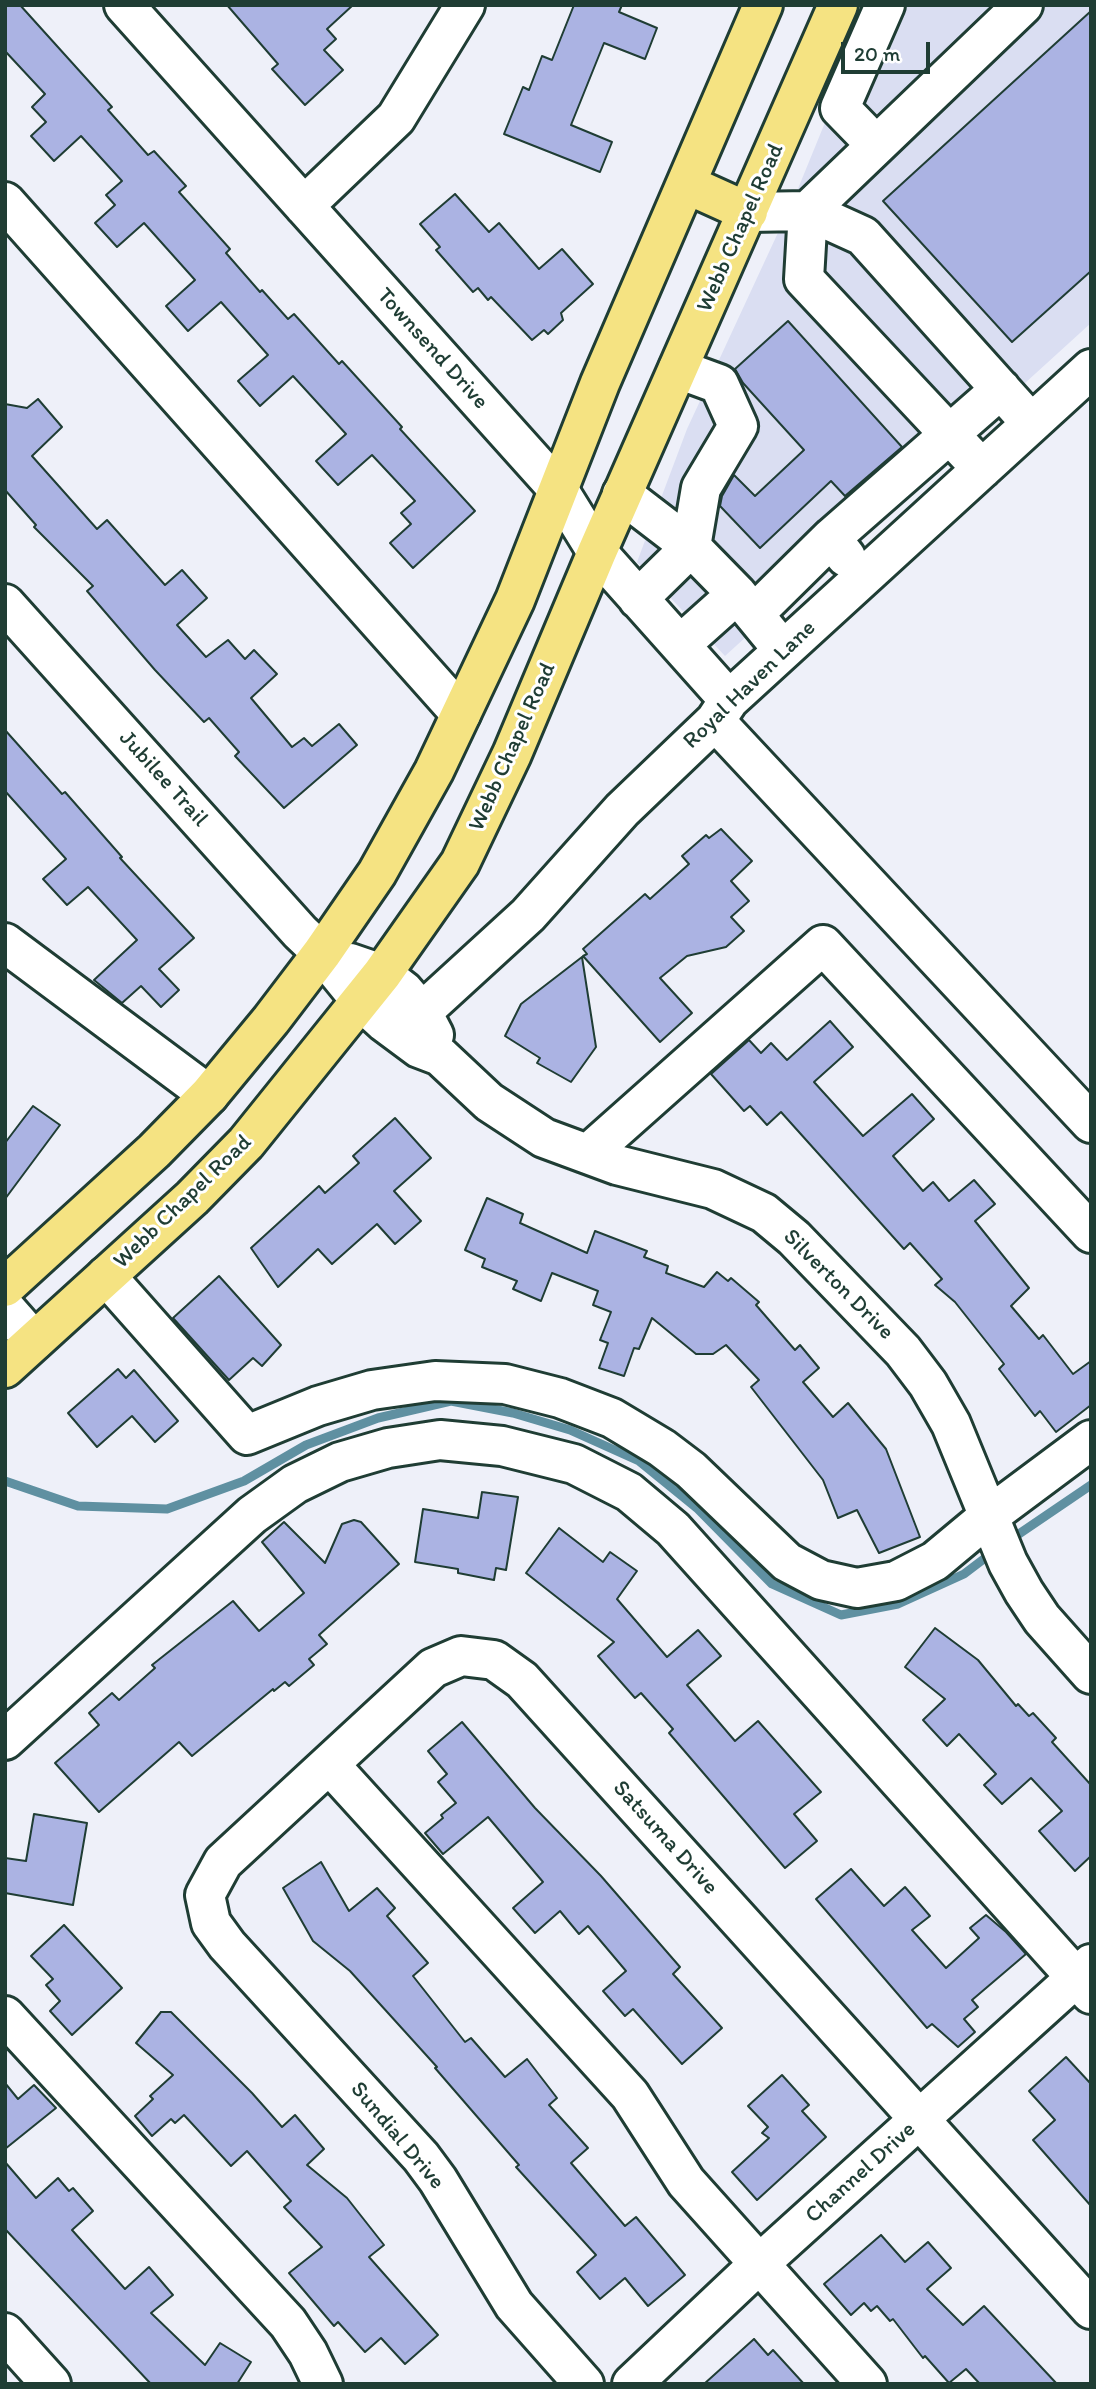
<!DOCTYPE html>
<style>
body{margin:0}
#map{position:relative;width:1096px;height:2389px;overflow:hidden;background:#eef0f9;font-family:Itim,sans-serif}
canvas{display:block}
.frame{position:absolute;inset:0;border:7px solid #1f3d34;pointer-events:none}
.scale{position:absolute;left:841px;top:42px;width:89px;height:32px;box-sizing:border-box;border:4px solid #1f3d34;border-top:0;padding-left:9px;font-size:21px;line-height:24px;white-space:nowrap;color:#1f3d34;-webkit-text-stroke:5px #fff;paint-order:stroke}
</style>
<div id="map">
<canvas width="1096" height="2389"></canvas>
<div class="frame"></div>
<div class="scale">20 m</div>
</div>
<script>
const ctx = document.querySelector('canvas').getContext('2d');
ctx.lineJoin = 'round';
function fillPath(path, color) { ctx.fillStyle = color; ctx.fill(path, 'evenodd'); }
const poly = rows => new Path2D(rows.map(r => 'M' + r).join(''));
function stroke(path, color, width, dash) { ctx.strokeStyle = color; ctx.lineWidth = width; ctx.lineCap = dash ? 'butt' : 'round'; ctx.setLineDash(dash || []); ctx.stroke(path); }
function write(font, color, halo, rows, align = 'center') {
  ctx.font = font + ' Itim,sans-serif'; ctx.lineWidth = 6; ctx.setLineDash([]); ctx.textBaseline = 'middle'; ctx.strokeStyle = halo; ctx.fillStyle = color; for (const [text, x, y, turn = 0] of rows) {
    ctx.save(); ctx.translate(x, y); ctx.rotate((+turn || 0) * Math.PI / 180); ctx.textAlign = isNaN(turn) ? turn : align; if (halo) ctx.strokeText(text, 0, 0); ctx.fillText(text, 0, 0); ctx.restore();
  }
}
fillPath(poly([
 [873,5,1091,5,1091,323,725,656,637,562,687,429,795,196]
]), '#dadef2');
stroke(poly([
 [5,1481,78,1506,167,1509,244,1481,306,1445,378,1418,451,1401,513,1413,570,1430,639,1461,698,1509,772,1584,841,1615,898,1604,964,1574,993,1552],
 [1010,1540,1091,1485]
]), '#5f90a1', 9);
const building = poly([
 [5,5,20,5,112,107,108,110,148,155,154,151,186,186,179,192,230,249,226,253,260,292,262,290,288,319,294,314,339,364,342,361,402,427,400,429,475,511,413,568,390,543,411,524,401,513,415,501,372,455,338,485,316,461,346,434,293,376,260,406,238,381,268,355,221,302,188,331,166,306,195,280,144,223,117,247,95,223,115,205,106,195,122,181,81,136,54,161,31,136,46,122,32,107,45,94,5,51,5,5],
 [227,5,353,5,327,29,336,39,324,50,343,70,305,105,272,69,278,64,227,5],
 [574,5,622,5,619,12,657,28,645,59,604,43,571,125,612,142,600,172,504,134,523,87,529,90,542,56,552,60,574,5],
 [1091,11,1091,271,1012,342,883,201,1091,11],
 [455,194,489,232,499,223,539,269,562,249,593,284,561,313,563,320,548,334,544,330,532,340,491,297,488,300,478,288,473,292,436,250,440,247,420,224,455,194],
 [788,321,902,447,845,496,831,481,760,548,720,506,722,496,734,475,755,496,804,450,743,383,735,369,788,321],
 [38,399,62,427,32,456,97,529,107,520,165,585,182,570,207,598,177,625,206,657,228,640,245,659,254,650,277,674,251,698,292,747,304,738,312,746,339,724,357,745,284,808,235,756,239,752,209,718,204,722,155,670,87,591,93,586,34,527,36,525,5,490,5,404,27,408,38,399],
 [5,730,62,794,65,792,122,857,120,858,194,938,159,969,179,990,161,1007,141,986,122,1003,94,980,137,940,88,887,67,905,43,879,66,859,5,791,5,730],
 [721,829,752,861,731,881,749,901,731,917,744,931,726,947,687,956,660,978,692,1013,660,1042,583,956,587,954,583,949,645,894,650,899,689,864,682,856,706,835,709,838,721,829],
 [582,957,596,1047,571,1082,537,1063,540,1058,505,1036,521,1004,582,957],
 [830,1021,853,1047,814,1082,863,1136,912,1094,934,1119,893,1156,923,1191,933,1182,949,1201,974,1180,995,1204,975,1221,1029,1288,1011,1306,1039,1339,1043,1335,1073,1374,1091,1361,1091,1405,1056,1432,1040,1411,1035,1416,999,1369,1004,1364,955,1302,935,1285,942,1279,910,1243,904,1249,781,1112,767,1125,750,1106,744,1111,711,1074,749,1040,761,1053,771,1043,787,1060,830,1021],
 [33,1106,60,1125,5,1199,5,1143,33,1106],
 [395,1118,431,1158,394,1191,421,1221,395,1244,377,1224,332,1264,318,1249,278,1287,251,1248,319,1186,325,1193,359,1163,353,1156,395,1118],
 [487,1198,523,1214,520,1223,587,1253,595,1231,647,1251,644,1257,668,1266,666,1273,704,1287,717,1272,728,1281,731,1278,759,1302,756,1305,795,1350,800,1345,819,1368,803,1382,833,1417,848,1403,886,1449,920,1537,879,1553,857,1510,838,1518,823,1480,751,1387,759,1380,726,1345,713,1354,696,1354,652,1318,639,1349,634,1348,624,1376,599,1368,608,1343,600,1340,611,1312,593,1305,598,1291,552,1273,541,1301,513,1289,517,1281,482,1267,485,1259,465,1250,487,1198],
 [219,1276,281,1345,262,1366,253,1358,229,1380,173,1318,219,1276],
 [118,1369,126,1378,134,1370,178,1421,155,1442,132,1416,97,1447,68,1413,118,1369],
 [482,1492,518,1497,506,1570,496,1568,494,1580,458,1573,458,1569,415,1562,423,1509,478,1518,482,1492],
 [354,1520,361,1522,399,1564,319,1635,327,1644,309,1659,314,1665,289,1686,285,1682,274,1691,273,1689,192,1756,179,1742,99,1812,55,1763,99,1725,89,1713,112,1693,119,1700,155,1668,152,1665,233,1601,259,1631,304,1593,262,1542,284,1522,325,1563,342,1524,354,1520],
 [559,1528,603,1562,610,1552,637,1571,617,1599,667,1657,698,1630,721,1656,687,1685,735,1741,758,1721,821,1792,794,1814,817,1841,785,1868,669,1733,673,1729,641,1693,635,1698,598,1656,614,1642,526,1573,559,1528],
 [935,1628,978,1660,1016,1706,1018,1704,1029,1716,1033,1713,1056,1738,1052,1742,1091,1785,1091,1856,1075,1871,1039,1831,1062,1811,1031,1778,1002,1804,984,1785,996,1774,959,1734,947,1746,923,1720,945,1699,905,1667,935,1628],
 [462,1722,535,1808,601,1876,680,1967,673,1974,722,2028,682,2064,633,2009,625,2016,603,1991,626,1971,588,1926,579,1934,560,1911,535,1933,513,1908,543,1882,488,1817,443,1854,425,1833,443,1818,441,1815,456,1803,438,1782,447,1774,428,1751,462,1722],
 [34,1814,87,1823,73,1905,5,1893,5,1858,26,1861,34,1814],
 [321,1862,349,1911,377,1888,395,1908,387,1916,428,1963,413,1976,465,2042,471,2038,505,2077,527,2059,557,2098,549,2105,588,2148,571,2163,625,2226,636,2217,685,2275,648,2306,625,2278,600,2299,577,2272,596,2255,516,2167,519,2165,435,2068,437,2067,350,1971,313,1941,283,1888,321,1862],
 [851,1869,884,1906,905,1887,930,1916,912,1930,946,1968,979,1938,970,1928,986,1915,1006,1932,1026,1954,972,2000,978,2007,964,2019,975,2032,958,2047,932,2024,927,2028,816,1899,851,1869],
 [64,1925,122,1988,72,2035,50,2011,60,2001,46,1985,53,1979,31,1956,64,1925],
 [161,2012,171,2012,252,2093,282,2127,295,2115,324,2149,307,2165,347,2198,384,2245,369,2257,438,2335,405,2364,381,2338,365,2352,338,2322,334,2326,289,2273,322,2247,284,2207,291,2201,247,2151,231,2166,184,2115,175,2123,171,2119,152,2136,135,2116,153,2099,150,2096,173,2075,136,2043,161,2012],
 [1066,2057,1091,2084,1091,2206,1033,2140,1055,2120,1029,2091,1066,2057],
 [782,2075,809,2105,802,2111,826,2137,757,2200,732,2172,769,2138,762,2133,768,2127,748,2106,782,2075],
 [5,2083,18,2099,34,2085,56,2108,5,2149,5,2083],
 [5,2162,36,2198,58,2178,69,2191,73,2188,93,2211,72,2230,125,2289,149,2267,173,2295,151,2313,205,2365,220,2343,251,2362,237,2384,151,2384,5,2229,5,2162],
 [881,2235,905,2262,928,2242,951,2268,927,2289,963,2325,984,2306,1057,2384,980,2384,966,2369,949,2383,925,2356,923,2358,893,2319,890,2321,877,2306,871,2311,864,2303,851,2315,824,2284,881,2235],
 [754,2339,768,2355,773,2350,804,2384,704,2384,754,2339]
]);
fillPath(building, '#abb3e3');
stroke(building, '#1f3d34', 2);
const minor = poly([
 [124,5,558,489,597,552,729,700],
 [876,145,840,108,885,5],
 [5,202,461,714],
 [304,206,396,118,465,5],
 [748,212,808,211,1023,5],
 [982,469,804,279,808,211,863,236,1031,423],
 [622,494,691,547,701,488,738,426,719,384,678,369],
 [831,538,1001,389],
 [638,599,691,547,737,594,783,650],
 [5,604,300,932,322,953,361,1001,384,1022,419,1048,440,1056,489,1102,544,1138,617,1165,713,1189,764,1213,794,1238,903,1351,928,1384,951,1424,1008,1563,1024,1592,1042,1619,1091,1674],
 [754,614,831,538,846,557],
 [680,645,737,594],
 [715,721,1091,1123],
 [5,943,209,1095],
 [350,963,382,974,404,991,422,1012,434,1035],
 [422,1012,528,915,622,810,715,721,729,700,1091,369],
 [588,1154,823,945,1091,1233],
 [106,1276,247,1435,318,1406,372,1390,435,1381,505,1384,560,1398,612,1418,662,1448,691,1470,787,1562,821,1580,857,1588,896,1581,935,1561,989,1516,1091,1440],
 [5,1308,34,1341],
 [5,1740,252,1515,295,1484,340,1462,388,1448,440,1440,502,1446,574,1464,629,1492,673,1529,1091,1994],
 [329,1764,630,2095,686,2182,867,2384],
 [5,2016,288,2323,308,2353,323,2384],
 [5,2333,51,2384],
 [584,2384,514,2305,438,2180,421,2157,227,1945,211,1923,205,1895,223,1862,433,1668,461,1656,494,1660,522,1680,1091,2309],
 [632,2384,759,2264,1091,1964]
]);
const major = poly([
 [686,184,748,212],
 [5,1287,154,1151,209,1095,271,1020,322,953,377,873,434,771,515,600,600,383,763,5],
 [5,1368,192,1198,246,1143,382,974,460,863,512,754,597,552,838,5]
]);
stroke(minor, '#1f3d34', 44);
stroke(major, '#1f3d34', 44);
stroke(minor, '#fff', 38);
stroke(major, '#f5e382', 38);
write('23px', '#1f3d34', '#fff', [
 ["Webb Chapel Road",741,228,-66],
 ["Townsend Drive",432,349,48],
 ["Royal Haven Lane",750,685,-44],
 ["Webb Chapel Road",513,747,-66],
 ["Jubilee Trail",163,779,48],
 ["Webb Chapel Road",183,1202,-44],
 ["Silverton Drive",838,1285,45],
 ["Satsuma Drive",665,1838,48],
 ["Sundial Drive",397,2136,50],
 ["Channel Drive",861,2173,-42]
]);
</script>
